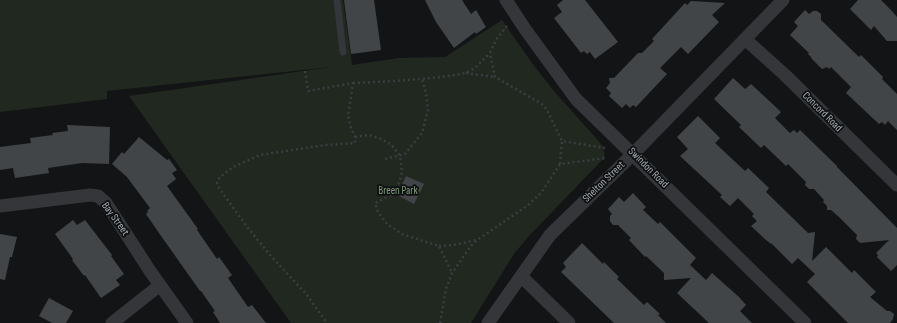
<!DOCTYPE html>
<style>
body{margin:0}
canvas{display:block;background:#131415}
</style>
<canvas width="897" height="323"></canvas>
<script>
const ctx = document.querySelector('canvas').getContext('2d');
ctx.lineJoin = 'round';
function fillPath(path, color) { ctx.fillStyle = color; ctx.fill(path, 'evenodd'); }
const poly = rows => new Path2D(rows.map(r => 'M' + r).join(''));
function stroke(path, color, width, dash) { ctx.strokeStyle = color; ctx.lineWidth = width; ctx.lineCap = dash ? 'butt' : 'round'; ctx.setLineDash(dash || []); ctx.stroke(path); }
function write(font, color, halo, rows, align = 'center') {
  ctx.font = font + ' "Sofia Sans Condensed",sans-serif'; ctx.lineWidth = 3.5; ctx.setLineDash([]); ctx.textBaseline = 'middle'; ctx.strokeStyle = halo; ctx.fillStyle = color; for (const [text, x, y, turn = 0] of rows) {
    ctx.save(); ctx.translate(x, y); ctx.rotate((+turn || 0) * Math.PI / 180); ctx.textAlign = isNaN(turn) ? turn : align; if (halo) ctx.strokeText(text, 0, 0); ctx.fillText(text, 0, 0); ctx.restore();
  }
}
fillPath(poly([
 [0,0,343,0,352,65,399,58,445,57,502,20,532,63,554,91,603,146,605,157,528,237,514,254,471,323,291,323,129,96,331,67,107,91,107,99,0,112]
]), '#202820');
fillPath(poly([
 [344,0,374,0,381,50,351,54],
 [425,0,462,0,471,14,476,10,486,27,476,34,475,32,454,48,436,22],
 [563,0,585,0,618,42,595,59,590,52,587,54,584,51,581,53,554,18,562,12,557,5],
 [858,0,881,0,891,10,897,17,897,41,887,41,874,26,871,30,850,9],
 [691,1,725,3,712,15,719,22,688,54,681,47,660,68,667,74,636,107,633,105,630,108,626,104,622,108,609,96,611,93,606,88,610,83,609,78,614,78,638,53,642,53,654,41,652,39,685,3,687,5],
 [805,10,809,14,813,11,817,11,821,14,821,20,859,57,861,55,883,77,882,79,897,94,897,130,888,121,885,125,882,122,879,124,846,93,851,87,831,67,829,69,827,67,822,69,811,58,812,58,808,54,809,53,790,35,798,26,794,22],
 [733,78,745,89,751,84,765,97,781,112,775,118,790,133,794,130,797,133,800,130,837,166,837,167,897,228,897,265,891,271,877,257,878,255,876,253,889,240,860,243,856,239,857,235,839,217,831,210,827,210,827,206,823,202,824,200,814,189,809,189,805,185,806,182,788,164,786,166,764,145,761,148,739,127,741,125,714,99],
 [698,116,720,138,715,143,745,171,748,168,769,188,766,192,808,233,815,232,812,261,826,247,852,273,854,270,876,292,870,297,887,311,890,311,894,314,893,319,890,323,848,323,807,282,815,274,798,258,792,264,771,243,771,244,766,240,751,226,757,221,752,216,754,214,738,198,730,206,720,197,722,195,680,156,688,149,677,137],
 [67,125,110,127,109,164,82,163,48,168,49,173,15,178,13,168,0,170,0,147,31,143,30,138,53,135,52,133,68,131],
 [139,137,167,160,169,159,177,170,172,173,176,179,167,186,198,229,197,230,217,259,219,257,232,275,228,278,248,307,252,305,266,323,220,323,213,312,215,311,201,291,200,291,159,233,146,214,148,212,147,211,150,208,127,177,112,164,122,152,124,154],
 [406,176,424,184,414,204,397,195],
 [633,193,646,207,643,210,658,224,660,222,696,258,690,265,706,280,712,273,739,297,746,305,740,311,752,323,709,323,677,293,691,278,664,280,664,273,646,256,645,257,629,240,631,238,618,225,613,225,610,221,610,216,612,214,608,209,619,197,624,202],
 [73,220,77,225,85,220,112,255,111,256,124,274,116,280,120,285,101,298,85,275,84,276,72,260,73,259,55,234],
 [0,234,17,237,12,257,10,257,5,280,0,279],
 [582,243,603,264,604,262,619,277,617,279,644,305,647,302,660,314,658,315,666,323,614,323,561,272,566,267,563,263],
 [49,298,73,311,66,323,52,323,39,316]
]), '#424548');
stroke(poly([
 [507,26,497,38,490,53,495,77,542,104,547,110,562,141],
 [305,71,308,91,353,83,348,116,351,128,355,137,355,143,325,145,260,155,233,167,220,177,217,183,219,188,248,228,270,255,307,295,327,323],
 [466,73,495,77],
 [353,83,395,81,442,77,466,73,475,68,490,53],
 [355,137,369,135,381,139,392,145,400,156,402,172,399,183,391,195,375,203,378,212,387,224,402,234,439,246,452,273],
 [385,159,405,154,422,133,428,110,426,93,422,79],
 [560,164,562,141,605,148],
 [439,246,453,245,476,240],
 [440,323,446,289,452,273,471,246,477,240,527,206,541,193,560,164,606,158]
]), '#3a3e41', 2.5, [2, 3]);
stroke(poly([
 [337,0,343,52]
]), '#34363a', 7);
stroke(poly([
 [506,0,525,29,576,99,805,323],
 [745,39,785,75,897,185],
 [0,206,90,195,98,196,106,203,112,212,150,271,187,323],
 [521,276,569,323],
 [112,323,160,285],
 [488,323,550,235,633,154,783,0]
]), '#34363a', 13);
write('11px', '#a5aeb5', '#0e0f10', [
 ["Concord Road",822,112,45],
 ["Swindon Road",648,168,45],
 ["Shelton Street",604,182,-44],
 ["Bay Street",115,219,54]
]);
write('11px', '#829f7d', '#0e0f10', [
 ["Breen Park",398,191]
]);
</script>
